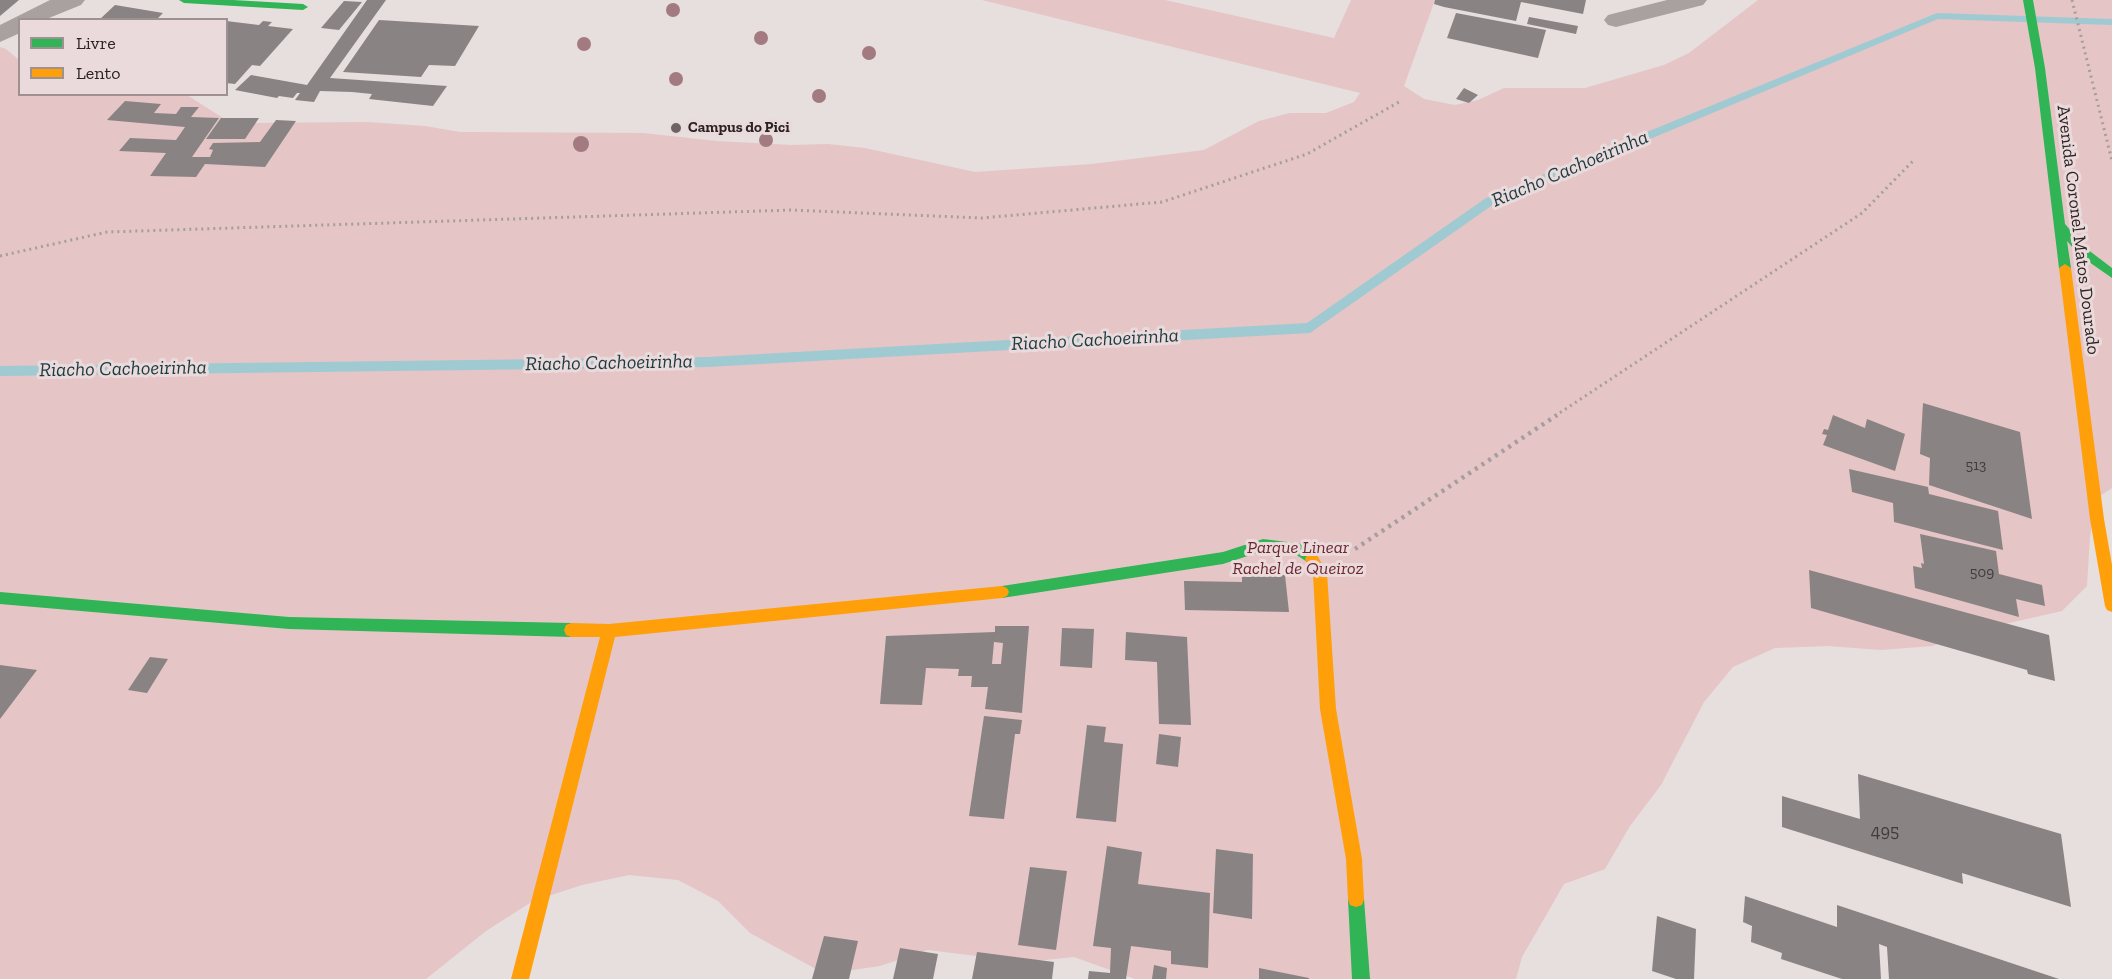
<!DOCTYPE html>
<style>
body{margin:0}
#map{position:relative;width:2112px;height:979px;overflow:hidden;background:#e7dede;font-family:"Zilla Slab",serif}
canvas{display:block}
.legend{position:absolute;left:18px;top:18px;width:210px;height:78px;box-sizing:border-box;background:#ebdadb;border:2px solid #9e9191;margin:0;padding:8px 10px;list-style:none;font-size:18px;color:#2a2323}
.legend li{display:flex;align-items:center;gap:12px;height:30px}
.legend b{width:30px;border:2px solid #9e9191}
</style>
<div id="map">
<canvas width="2112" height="979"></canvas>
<ul class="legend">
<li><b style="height:8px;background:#30b455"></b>Livre</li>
<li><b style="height:8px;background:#ff9f0a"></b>Lento</li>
</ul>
</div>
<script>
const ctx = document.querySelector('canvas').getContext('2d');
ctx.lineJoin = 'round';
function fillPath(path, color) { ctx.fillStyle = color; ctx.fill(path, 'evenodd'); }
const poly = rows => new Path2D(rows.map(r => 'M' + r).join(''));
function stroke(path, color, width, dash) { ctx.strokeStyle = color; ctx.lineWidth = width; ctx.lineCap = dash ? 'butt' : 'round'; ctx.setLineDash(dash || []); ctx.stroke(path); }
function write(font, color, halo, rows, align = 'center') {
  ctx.font = font + ' "Zilla Slab",serif'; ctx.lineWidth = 6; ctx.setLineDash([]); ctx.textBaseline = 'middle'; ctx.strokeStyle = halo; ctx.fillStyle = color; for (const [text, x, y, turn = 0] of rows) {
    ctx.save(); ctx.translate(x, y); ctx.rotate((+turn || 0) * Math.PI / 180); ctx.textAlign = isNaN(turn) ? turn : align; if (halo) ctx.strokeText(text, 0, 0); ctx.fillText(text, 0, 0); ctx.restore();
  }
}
fillPath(poly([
 [982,0,1165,0,1334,38,1351,0,1435,0,1404,86,1424,99,1455,105,1478,100,1504,88,1585,88,1664,65,1689,53,1758,0,2112,0,2112,488,2097,498,2090,536,2087,586,2062,611,1974,631,1932,646,1881,650,1828,646,1775,648,1733,667,1704,702,1661,785,1630,826,1605,869,1564,884,1522,957,1516,979,1135,979,1074,957,1025,962,928,950,880,966,825,974,750,933,718,901,678,880,629,875,582,885,533,901,486,931,426,979,0,979,0,47,6,49,19,60,20,94,187,95,223,118,247,123,368,122,425,126,460,132,643,133,717,141,791,145,828,144,865,148,975,172,1092,164,1204,150,1259,121,1290,113,1326,113,1354,102,1360,93]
]), '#e5c5c6');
fillPath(poly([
 [1937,13,2112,19,2112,25,1938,19,1494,204,1310,333,708,367,0,376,0,366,708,357,1307,323,1486,198,1937,13]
]), '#a0cad1');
fillPath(poly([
 [0,0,19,0,0,16],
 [367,0,386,0,330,78,447,86,433,106,369,99,372,94,352,92,320,91,314,102,295,100,300,93,297,93,293,98,279,96,277,98,235,90,251,75,307,85],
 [1435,0,1586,0,1583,14,1521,2,1516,21,1444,7,1434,4],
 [344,1,362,2,339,30,321,28],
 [115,5,163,13,156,20,99,20],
 [1456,13,1546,30,1538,58,1447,38],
 [1529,17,1578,26,1576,34,1527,24],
 [379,20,479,26,455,66,429,65,421,77,343,72],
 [226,21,259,25,263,21,272,22,268,26,293,29,260,66,252,65,235,84,226,83],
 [1464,88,1478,95,1469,103,1456,99],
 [125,101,161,104,154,113,176,114,181,107,199,107,191,117,219,118,192,157,210,157,213,150,209,149,213,143,260,142,276,120,296,121,265,167,205,164,196,177,150,176,166,153,119,151,130,138,176,140,185,127,107,120],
 [221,118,259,118,245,139,206,139],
 [1923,403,2020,432,2032,519,1929,485,1930,458,1920,454],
 [1833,415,1865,428,1867,419,1905,434,1895,471,1823,445,1827,435,1822,434,1824,429,1828,430],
 [1849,469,1928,487,1929,494,1998,511,2003,550,1894,522,1893,503,1852,492],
 [1920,534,1996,551,1999,574,2042,585,2045,606,2016,599,2019,617,1915,588,1913,566,1922,568,1921,563,1924,564],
 [1809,570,2049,635,2055,681,2028,674,2027,670,1811,608],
 [1242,574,1285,575,1289,612,1185,610,1184,581,1242,582],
 [995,626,1029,626,1022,713,985,709,988,687,971,687,972,676,958,676,959,669,926,668,922,705,880,704,886,636,995,632],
 [994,642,1003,643,1001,664,992,664],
 [1062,628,1094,629,1092,668,1060,666],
 [1126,632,1187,637,1191,725,1159,724,1157,662,1125,660],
 [150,657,168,659,147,693,128,690],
 [0,665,37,670,0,719],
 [984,716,1022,720,1020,734,1015,734,1004,819,969,816],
 [1087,725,1106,727,1104,742,1123,744,1116,822,1076,818],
 [1159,734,1181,737,1178,767,1156,764],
 [1858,774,2061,834,2071,907,1962,873,1963,884,1782,827,1782,796,1860,819],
 [1107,846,1142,852,1138,884,1210,893,1208,968,1171,964,1171,951,1131,946,1126,979,1088,979,1089,971,1110,973,1111,948,1093,946],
 [1216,849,1253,854,1252,919,1213,913],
 [1030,867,1067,871,1056,950,1018,945],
 [1745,896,1837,927,1837,905,2059,979,1889,979,1887,947,1879,944,1881,979,1842,979,1781,959,1782,953,1751,942,1752,926,1743,922],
 [1657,916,1696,929,1694,979,1676,979,1652,971],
 [824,936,858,941,849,979,812,979],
 [900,948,938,954,933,979,893,979],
 [977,952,1054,962,1052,979,972,979],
 [1154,965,1167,968,1166,979,1152,979],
 [1259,968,1309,978,1309,979,1259,979]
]), '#8a8383');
stroke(poly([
 [2072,0,2112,161],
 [0,256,107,232,792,210,982,218,1162,202,1307,154,1399,102],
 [1555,416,1862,213,1913,161]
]), '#a69e9e', 3, [2, 4]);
stroke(poly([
 [1355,549,1557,415]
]), '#a69e9e', 4.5, [3, 5]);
fillPath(poly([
 [50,0,85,0,81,5,44,20,20,20,20,33,0,42,0,25,50,0],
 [1667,0,1707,0,1703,5,1616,27,1608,25,1604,20,1608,15,1667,0]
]), '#a9a0a0');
fillPath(poly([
 [179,0,233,0,303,4,308,7,303,10,184,3,179,0],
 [2023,0,2033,0,2045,68,2065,224,2087,249,2112,268,2112,278,2079,255,2067,241,2071,268,2065,272,2059,268,2035,68,2023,0],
 [1263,539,1303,544,1319,559,1317,563,1312,565,1295,554,1263,551,1223,564,1002,598,997,596,995,592,997,588,1002,586,1223,552,1263,539],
 [0,592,289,617,571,623,576,625,578,630,576,635,571,637,289,629,0,604,0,592],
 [1356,891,1362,893,1364,899,1370,979,1352,979,1348,899,1350,893,1356,891]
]), '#30b455');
fillPath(poly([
 [2065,264,2071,268,2104,519,2112,565,2112,612,2107,610,2105,606,2090,519,2059,268,2065,264],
 [1312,553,1317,555,1327,573,1336,709,1362,859,1364,899,1362,905,1356,907,1350,905,1348,899,1346,859,1320,709,1313,574,1305,559,1307,555,1312,553],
 [1002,586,1007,588,1009,592,1007,596,1002,598,615,637,529,979,511,979,600,637,571,637,566,635,564,630,566,625,571,623,609,624,1002,586]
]), '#ff9f0a');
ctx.fillStyle = '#a37a7f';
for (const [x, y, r] of [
 [673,10,7],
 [761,38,7],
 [584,44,7],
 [869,53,7],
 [676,79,7],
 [819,96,7],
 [766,140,7],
 [581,144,8]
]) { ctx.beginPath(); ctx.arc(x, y, r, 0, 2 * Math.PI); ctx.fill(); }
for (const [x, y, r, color] of [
 [676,128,6,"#6c6464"]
]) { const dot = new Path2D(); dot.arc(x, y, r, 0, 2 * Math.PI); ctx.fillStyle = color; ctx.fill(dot); stroke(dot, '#ebdadb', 2); }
write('bold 15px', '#2a2323', '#ebdadb', [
 ["Campus do Pici",688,128]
], 'left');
write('15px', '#423b3b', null, [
 ["513",1976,466],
 ["509",1982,573]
]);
write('18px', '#2a2323', '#ebdadb', [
 ["Avenida Coronel Matos Dourado",2078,230,83]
]);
write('italic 18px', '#6c2831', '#ebdadb', [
 ["Parque Linear",1298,548],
 ["Rachel de Queiroz",1298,569]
]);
write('18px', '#423b3b', null, [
 ["495",1885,832]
]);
write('italic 20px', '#1a3b40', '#ebdadb', [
 ["Riacho Cachoeirinha",1570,169,-23],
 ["Riacho Cachoeirinha",1095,340,-3],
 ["Riacho Cachoeirinha",609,363,-1],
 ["Riacho Cachoeirinha",123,369,-1]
]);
</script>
